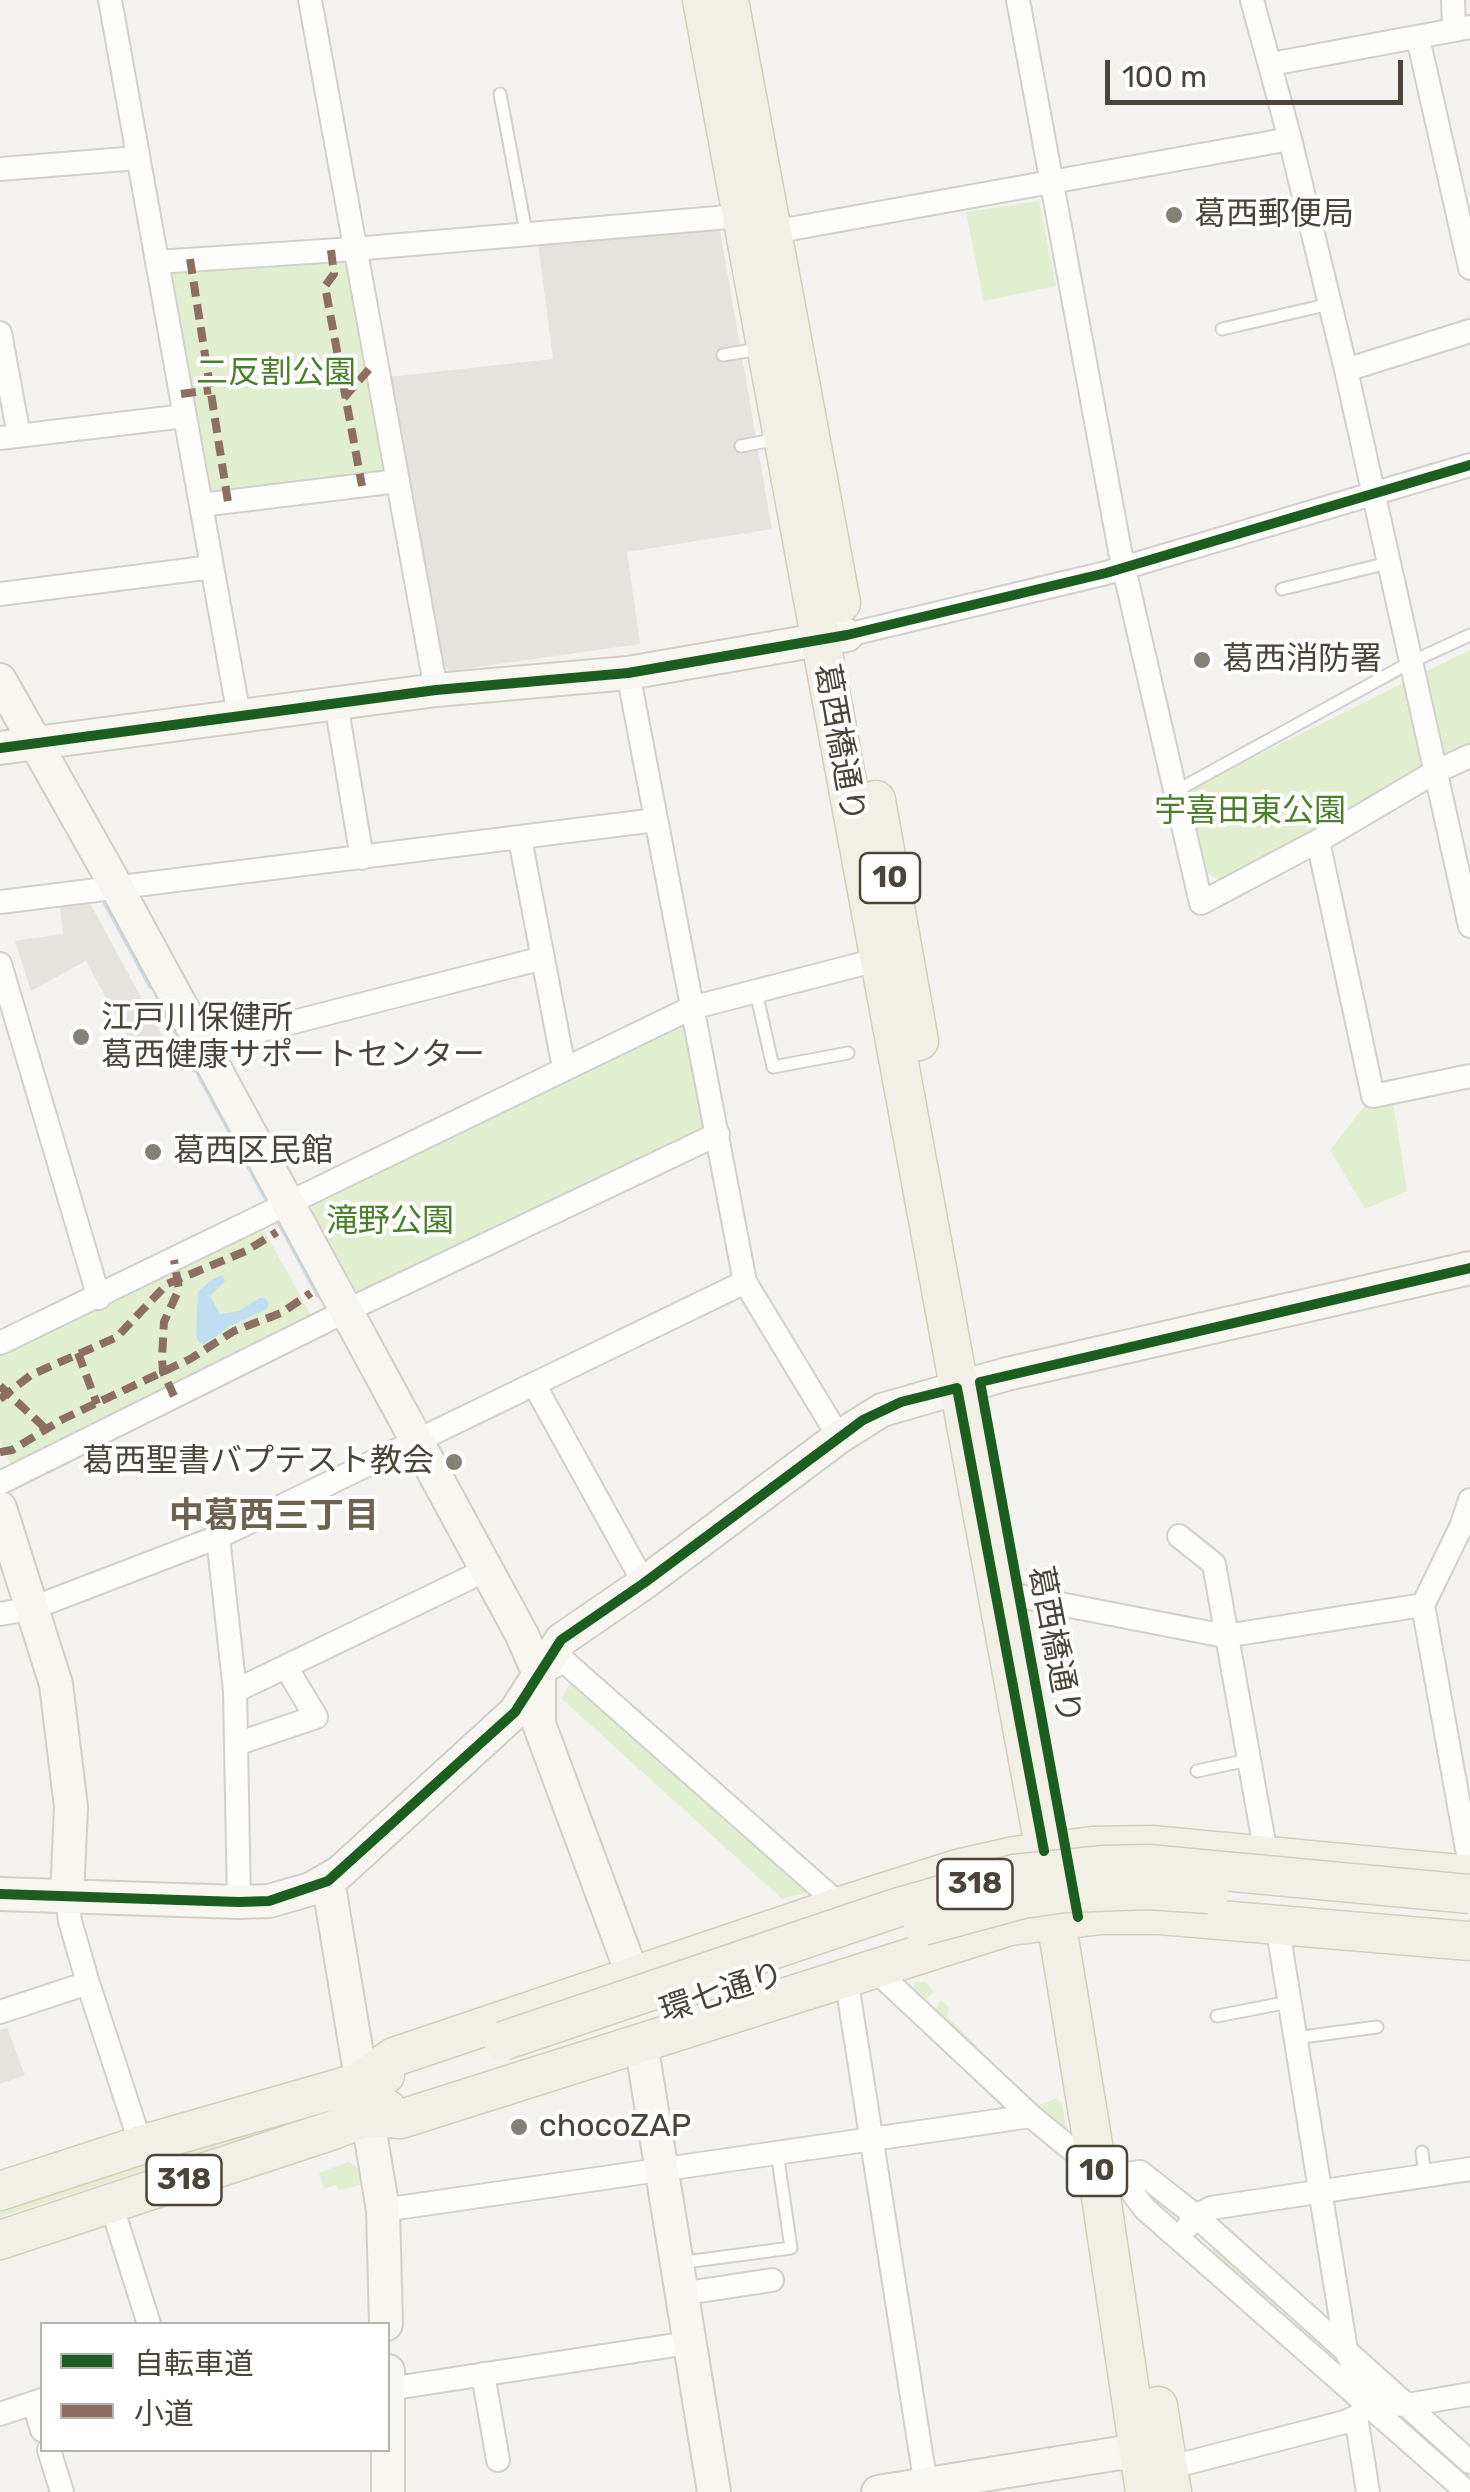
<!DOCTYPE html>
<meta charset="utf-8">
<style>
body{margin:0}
#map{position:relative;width:1470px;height:2492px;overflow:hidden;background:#f4f2ee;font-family:Rubik,"Noto Sans JP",sans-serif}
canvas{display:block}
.legend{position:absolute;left:40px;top:2322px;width:350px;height:130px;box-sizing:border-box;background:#fff;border:2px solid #b7b4b0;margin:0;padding:12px 18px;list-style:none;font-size:30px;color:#4b4439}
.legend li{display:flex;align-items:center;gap:20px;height:50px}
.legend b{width:50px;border:2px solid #b7b4b0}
.scale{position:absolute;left:1105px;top:60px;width:298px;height:45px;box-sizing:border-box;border:5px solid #4b4439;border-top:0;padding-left:12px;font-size:30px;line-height:35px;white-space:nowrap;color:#4b4439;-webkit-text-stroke:8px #fff;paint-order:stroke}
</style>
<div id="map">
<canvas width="1470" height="2492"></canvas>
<ul class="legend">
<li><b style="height:12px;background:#1b5e20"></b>自転車道</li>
<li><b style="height:12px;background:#8d6e63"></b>小道</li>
</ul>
<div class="scale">100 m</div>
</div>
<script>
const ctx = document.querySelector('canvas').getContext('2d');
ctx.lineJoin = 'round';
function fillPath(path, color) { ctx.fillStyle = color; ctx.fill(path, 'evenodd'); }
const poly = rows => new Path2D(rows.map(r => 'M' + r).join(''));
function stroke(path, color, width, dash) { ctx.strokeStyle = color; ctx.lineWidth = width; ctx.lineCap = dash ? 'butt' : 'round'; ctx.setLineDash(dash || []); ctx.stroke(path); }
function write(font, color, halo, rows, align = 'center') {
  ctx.font = font + ' Rubik,"Noto Sans JP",sans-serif'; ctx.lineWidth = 8; ctx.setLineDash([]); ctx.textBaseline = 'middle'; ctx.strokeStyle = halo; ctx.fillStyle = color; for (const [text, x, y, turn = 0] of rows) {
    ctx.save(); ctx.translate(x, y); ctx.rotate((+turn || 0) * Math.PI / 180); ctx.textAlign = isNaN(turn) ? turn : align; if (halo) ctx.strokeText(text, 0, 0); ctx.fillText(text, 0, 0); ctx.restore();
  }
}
fillPath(poly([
 [719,226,772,529,627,552,640,644,449,671,441,662,388,377,553,359,538,243]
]), '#e6e2de');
fillPath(poly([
 [1039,201,1056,286,984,301,966,212],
 [337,255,346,261,383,466,377,475,215,494,206,489,170,278,176,271],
 [1470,650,1470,748,1223,882,1207,873,1185,791],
 [676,1022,689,1029,707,1121,701,1131,653,1152,360,1298,329,1241,325,1242,311,1217,313,1201],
 [1393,1100,1407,1191,1365,1209,1330,1150,1366,1104],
 [262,1227,312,1317,12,1467,0,1441,0,1350],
 [574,1675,815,1890,782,1899,562,1699],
 [914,1982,926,1982,934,1992,925,2000,935,2010,941,2000,949,2007,947,2017,979,2048,972,2058,915,2005],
 [1056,2098,1062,2104,1067,2134,1033,2108],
 [311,2111,312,2116,0,2217,0,2212],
 [349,2162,363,2173,365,2184,339,2190,336,2185,324,2189,319,2173],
 [1217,2243,1282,2303,1272,2315,1207,2256]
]), '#e1eecf');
fillPath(poly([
 [85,902,91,905,169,1049,142,1064,86,961,31,991,15,941,63,934,60,906],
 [7,2027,25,2075,0,2084,0,2030]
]), '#e6e3df');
fillPath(poly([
 [222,1275,225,1281,210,1296,220,1314,239,1311,259,1298,265,1298,269,1303,267,1309,228,1327,204,1345,198,1341,196,1333,198,1292,211,1280]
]), '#c0ddf1');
stroke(poly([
 [106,903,151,986,156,988,161,1004,266,1197],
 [280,1223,319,1295]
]), '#c0ddf1', 6);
const lane = poly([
 [500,94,526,232],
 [1222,329,1330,304],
 [723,355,759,349],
 [741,446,778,439],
 [1282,589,1388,563],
 [1176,791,1411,662,1470,635],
 [756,992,773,1067,848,1053],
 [1197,1771,1248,1760],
 [1217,2016,1289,2002],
 [1295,2038,1377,2027],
 [1422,2152,1425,2175],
 [678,2263,791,2248,777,2152]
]);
const street = poly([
 [110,0,239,716],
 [310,0,436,690],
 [1018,0,1120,551,1201,903,1318,841,1435,772,1470,756],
 [1252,0,1290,139,1346,370,1470,926],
 [1453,0,1454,30],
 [1418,38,1470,268],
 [1271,64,1470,27],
 [0,169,138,158],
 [773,232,1290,139],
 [157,262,354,249,740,216],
 [0,333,19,436],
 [1346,370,1470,331],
 [0,438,185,416],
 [201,505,398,481],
 [0,594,212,567],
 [847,635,1106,573,1470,465],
 [628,673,745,1282,839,1437],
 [336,703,362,858],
 [520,839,564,1068],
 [1318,841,1373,1096,1470,1076],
 [0,902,656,820],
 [0,964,99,1298],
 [200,1046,543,958],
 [0,1343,691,1008,877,960],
 [535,1386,644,1583],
 [0,1483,346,1311,718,1134],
 [1470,1500,1461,1527,1423,1605,1470,1866],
 [1179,1536,1214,1564,1266,1854],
 [218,1537,235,1691,239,1902],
 [1019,1596,1225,1636,1423,1605],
 [0,1614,30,1609,218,1537,745,1282],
 [539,1674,564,1661,841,1906],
 [235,1691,486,1570],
 [236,1744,316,1717,286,1667],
 [67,1897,70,1921,88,1983,141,2145],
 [1277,1924,1346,2350,1369,2404],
 [873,1968,1031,2116,1071,2149,1094,2150],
 [846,1977,927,2492],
 [0,2012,88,1983],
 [1120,2176,1145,2209,1467,2492],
 [1099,2178,1140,2172,1196,2216,1470,2462],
 [111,2204,149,2324],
 [383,2210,1031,2116],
 [1188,2226,1196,2216,1211,2208,1470,2169],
 [680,2294,772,2280],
 [483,2374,498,2460],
 [388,2389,688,2343],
 [34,2403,42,2430],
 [0,2414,42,2400],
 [1356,2417,1368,2492],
 [49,2450,62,2492],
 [1158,2460,1187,2463,1345,2422,1356,2417,1369,2404,1407,2405,1470,2394]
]);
const secondary = poly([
 [0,680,116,886,522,1635,539,1674,539,1724,633,1976],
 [0,748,436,690,628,673,847,635],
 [0,1508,56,1684,71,1807,67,1897],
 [328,1881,383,2210,386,2324],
 [0,1894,239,1902,269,1901,311,1889,339,1873,515,1712,561,1640,644,1583,839,1437,882,1410,1007,1374,1470,1268],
 [641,2043,714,2492],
 [388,2371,388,2492],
 [878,2492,1120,2453,1140,2457]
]);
const primary = poly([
 [702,0,1040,1824,1094,2150,1145,2492],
 [729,0,841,603],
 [876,800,919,1041],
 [362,2080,394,2057,841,1906,957,1869,1014,1856,1092,1846,1151,1845,1470,1875],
 [367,2117,401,2119,1010,1926,1101,1915,1160,1915,1470,1941],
 [0,2191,141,2145,385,2075],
 [0,2240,333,2130,387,2109],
 [1158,2406,1172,2492]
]);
stroke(lane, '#d2d0cb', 15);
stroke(street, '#d2d0cb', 26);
stroke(secondary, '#d3cfc5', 36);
stroke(primary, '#d6cebb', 41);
stroke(lane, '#fdfdfc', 11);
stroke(street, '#fdfdfc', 22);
stroke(secondary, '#f7f6f1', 32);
stroke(primary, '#f2efe6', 38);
const primaryBridge = poly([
 [923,1926,1023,1899,1065,1893,1148,1890,1209,1894],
 [503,2041,893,1909,1014,1874,1104,1865,1148,1864,1470,1894]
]);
stroke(primaryBridge, '#d6cebb', 41, []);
stroke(primaryBridge, '#f2efe6', 38);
stroke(poly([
 [331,250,334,274,325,286,362,486],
 [190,259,228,502],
 [181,394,211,390],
 [344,398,370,368],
 [78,1353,97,1404],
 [0,1386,46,1429],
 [174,1396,163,1372,162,1358,164,1322,179,1289,174,1260],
 [0,1399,31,1375,117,1337,167,1284,246,1251,277,1232],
 [0,1452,12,1450,63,1419,190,1359,234,1331,281,1313,311,1293]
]), '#8d6e63', 8, [15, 8]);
stroke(poly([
 [0,748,436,690,628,673,847,635,1106,573,1470,465],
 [0,1894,239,1902,269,1901,328,1881,515,1712,561,1640,644,1583,863,1420,901,1402,957,1388,1044,1851],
 [1078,1917,980,1382,1470,1268]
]), '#1b5e20', 10);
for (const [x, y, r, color] of [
 [1174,215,10,"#868178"],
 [1202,660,10,"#868178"],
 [81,1037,10,"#868178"],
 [153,1152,10,"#868178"],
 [454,1462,10,"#868178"],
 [519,2127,10,"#868178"]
]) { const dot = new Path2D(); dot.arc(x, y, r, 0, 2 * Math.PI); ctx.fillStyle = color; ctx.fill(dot); stroke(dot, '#fff', 4); }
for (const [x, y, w] of [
 [890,878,60],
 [975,1884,75],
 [1097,2171,60],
 [184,2180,75]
]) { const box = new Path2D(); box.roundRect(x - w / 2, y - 25, w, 50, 8); ctx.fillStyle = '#fff'; ctx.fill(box); stroke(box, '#4b4439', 2.5); }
write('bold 30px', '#4b4439', null, [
 ["10",890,878],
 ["318",975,1884],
 ["10",1097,2171],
 ["318",184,2180]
]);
write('32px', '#4b4439', '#fff', [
 ["葛西郵便局",1194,215],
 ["葛西消防署",1222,660],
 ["江戸川保健所",101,1019],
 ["葛西健康サポートセンター",101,1056],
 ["葛西区民館",173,1152],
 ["葛西聖書バプテスト教会",434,1462,"right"],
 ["chocoZAP",539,2127]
], 'left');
write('32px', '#4a7f2a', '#fff', [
 ["二反割公園",276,374],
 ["宇喜田東公園",1250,812],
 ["滝野公園",390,1222]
]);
write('32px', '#4b4439', '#fff', [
 ["葛西橋通り",839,743,80],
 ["葛西橋通り",1054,1645,79],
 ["環七通り",722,1993,-18]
]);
write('bold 35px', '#6e6250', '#fff', [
 ["中葛西三丁目",274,1517]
]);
</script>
